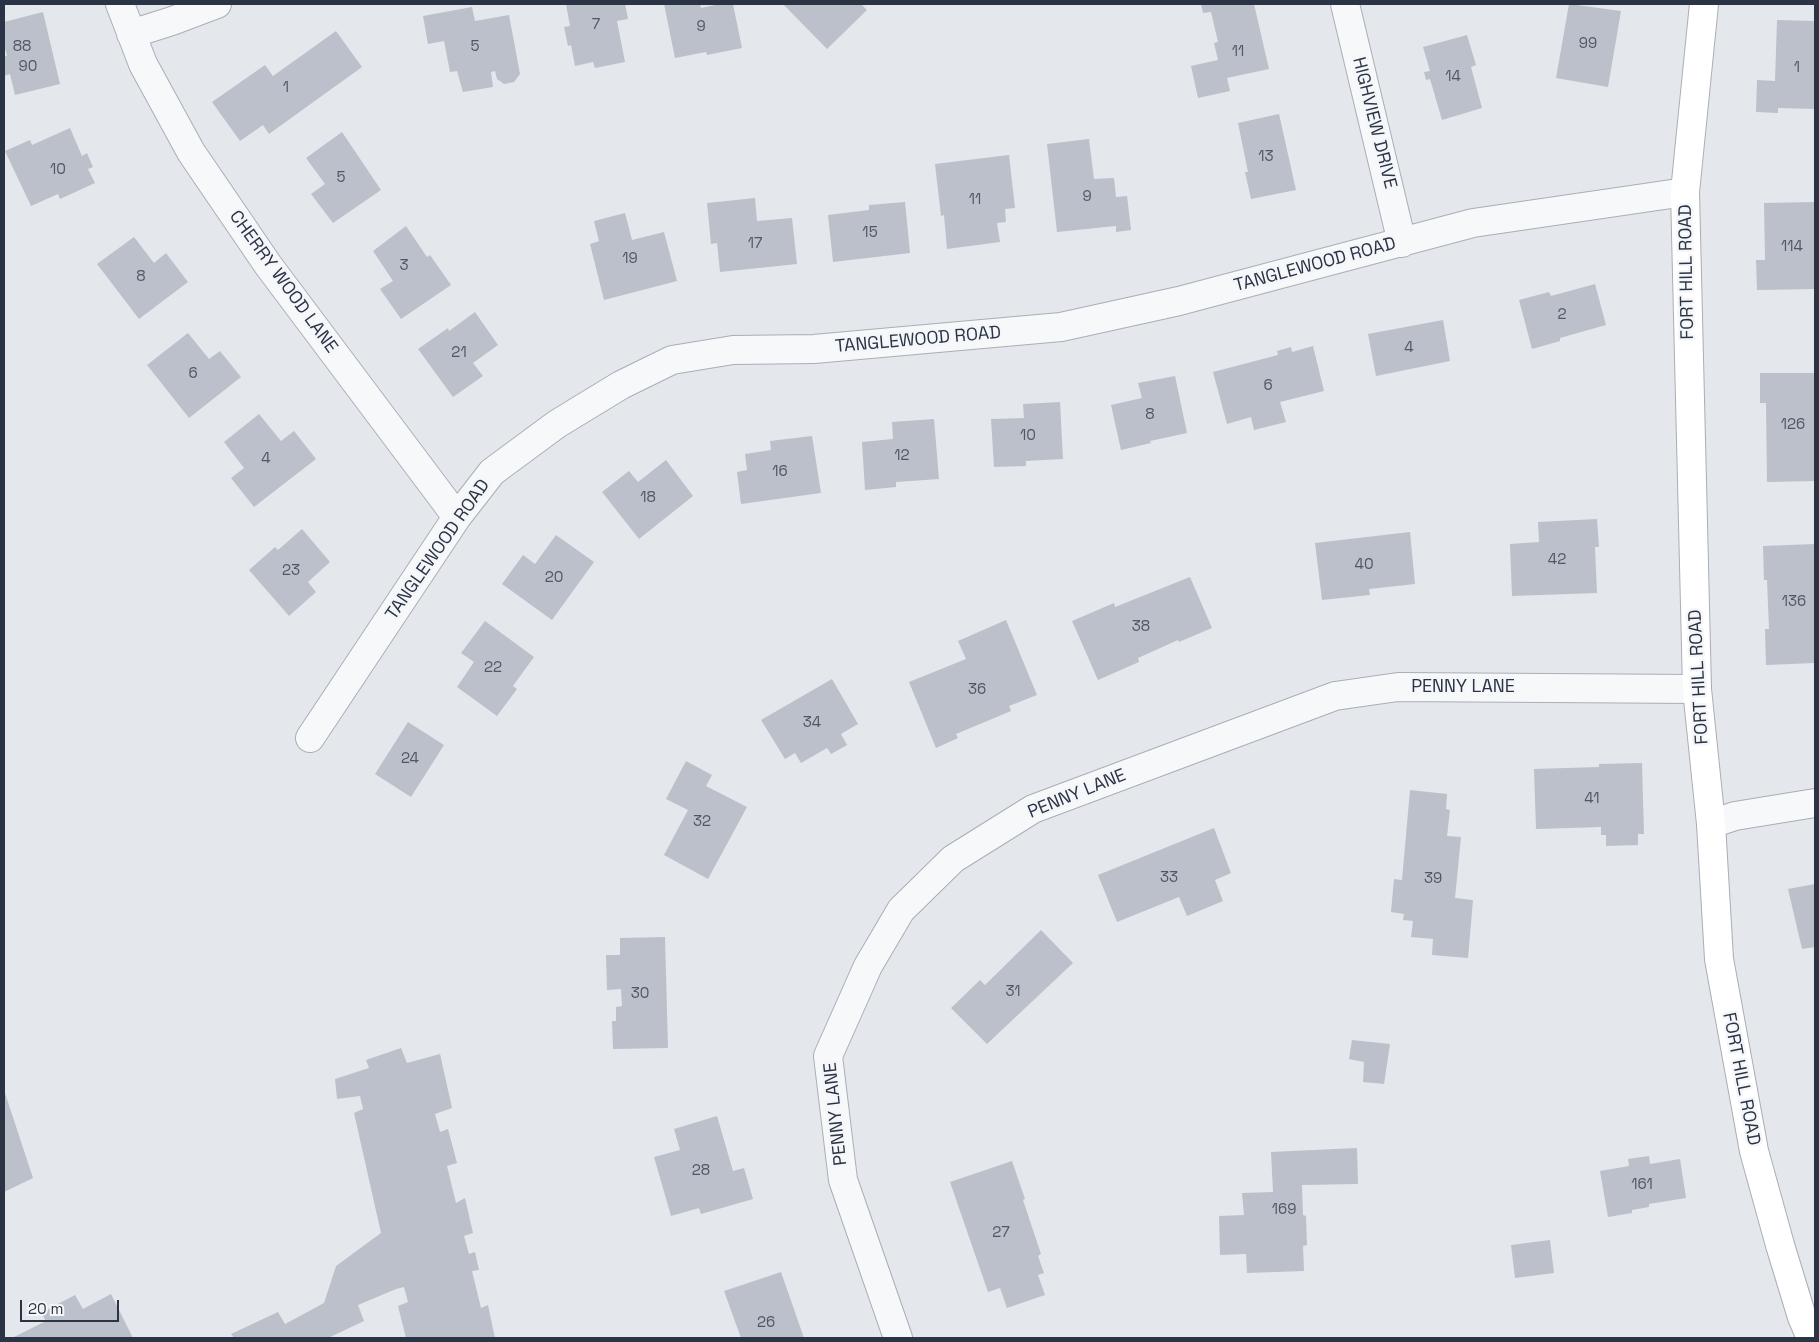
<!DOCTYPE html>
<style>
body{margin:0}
#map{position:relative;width:1819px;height:1342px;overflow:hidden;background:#e4e7ec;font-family:"Space Grotesk",sans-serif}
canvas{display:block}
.frame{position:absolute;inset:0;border:5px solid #2b3445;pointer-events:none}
.scale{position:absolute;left:20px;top:1300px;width:99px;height:22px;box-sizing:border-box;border:2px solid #2b3445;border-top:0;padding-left:6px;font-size:15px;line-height:18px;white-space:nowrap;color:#2b3445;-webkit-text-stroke:4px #f4f6f9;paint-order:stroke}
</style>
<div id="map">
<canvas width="1819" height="1342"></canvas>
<div class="frame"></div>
<div class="scale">20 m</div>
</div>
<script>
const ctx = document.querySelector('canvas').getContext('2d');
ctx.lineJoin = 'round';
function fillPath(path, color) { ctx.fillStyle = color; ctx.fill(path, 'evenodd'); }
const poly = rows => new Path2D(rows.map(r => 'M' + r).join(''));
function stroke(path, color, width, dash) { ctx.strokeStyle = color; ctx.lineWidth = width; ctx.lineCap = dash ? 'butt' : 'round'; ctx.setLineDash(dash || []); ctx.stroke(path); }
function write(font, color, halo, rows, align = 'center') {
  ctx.font = font + ' "Space Grotesk",sans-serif'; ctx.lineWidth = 5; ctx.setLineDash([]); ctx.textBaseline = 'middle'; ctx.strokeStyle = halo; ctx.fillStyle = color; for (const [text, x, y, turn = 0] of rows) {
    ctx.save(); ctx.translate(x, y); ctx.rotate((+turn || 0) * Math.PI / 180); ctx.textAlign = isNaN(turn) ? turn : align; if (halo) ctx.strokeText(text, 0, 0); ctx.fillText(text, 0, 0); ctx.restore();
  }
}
fillPath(poly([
 [566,4,625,4,628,19,617,21,625,62,595,68,593,62,575,66,571,45,568,46,564,27,570,26],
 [664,4,700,4,701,8,720,4,733,4,742,48,707,55,706,52,675,58],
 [783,4,861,4,867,10,827,49],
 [1201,4,1254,4,1269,69,1227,78,1230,91,1198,98,1191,66,1218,60,1214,43,1218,42,1211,12,1203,13],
 [1569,4,1621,11,1608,87,1556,78],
 [472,7,475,21,509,15,520,74,514,82,504,84,497,79,495,71,491,72,493,87,463,92,457,71,450,72,444,41,428,44,423,16],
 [43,12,60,84,15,95,10,74,4,76,4,56,7,56,4,45,4,22],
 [1777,20,1815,21,1815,109,1778,108,1778,113,1756,112,1757,80,1775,81],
 [336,31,362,67,269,134,263,125,240,141,212,102,265,65,273,76],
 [1467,35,1476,65,1471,67,1482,108,1442,120,1430,79,1426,80,1424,72,1430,71,1423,47],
 [1279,114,1296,190,1251,199,1245,172,1248,172,1238,123],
 [70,128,82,156,87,153,93,167,88,169,95,183,60,199,58,194,31,206,5,151,30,140,32,145],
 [342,132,381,190,333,223,311,194,325,184,306,158],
 [1089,139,1094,179,1114,178,1116,197,1127,196,1131,230,1116,232,1116,226,1057,232,1047,144],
 [1009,155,1015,208,1005,209,1006,222,997,223,1000,242,947,249,944,215,941,216,935,164],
 [755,198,757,221,792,218,797,264,720,272,717,243,711,244,707,203],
 [905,202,910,253,833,262,828,215,869,210,869,205],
 [1815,202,1815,289,1757,290,1756,260,1765,260,1764,203],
 [625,213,632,240,664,232,677,281,604,300,590,244,599,241,594,221],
 [406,226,427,257,430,255,451,285,401,319,380,289,393,281,373,251],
 [134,237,154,263,166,253,188,282,139,319,97,264],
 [1595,284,1606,325,1560,338,1560,341,1532,349,1519,300,1549,292,1551,296],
 [475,312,498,345,473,363,483,376,453,397,418,349,448,328,449,331],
 [1443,320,1450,361,1376,376,1368,334],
 [188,333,209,359,220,351,241,377,189,418,147,365],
 [1313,346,1324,391,1280,402,1286,422,1254,430,1251,417,1227,424,1213,372,1278,355,1277,351,1291,347,1292,352],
 [1760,373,1815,373,1815,481,1767,482,1766,403,1760,403],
 [1175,376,1187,433,1150,441,1151,443,1121,450,1111,405,1142,398,1138,383],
 [1060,402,1063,459,1026,461,1026,466,994,467,991,419,1024,418,1023,404],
 [259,414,281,441,294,431,316,459,254,507,231,478,244,468,224,442],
 [934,419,939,479,896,482,896,487,865,490,862,442,893,439,892,422],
 [812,436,821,493,741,504,737,472,747,470,745,454,771,450,770,441],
 [666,460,693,496,639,539,602,492,629,471,638,482],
 [1597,519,1599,547,1595,547,1597,593,1512,596,1510,544,1539,542,1538,522],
 [302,529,330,562,308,582,316,592,289,616,249,570,275,547,278,550],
 [1410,532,1415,584,1369,589,1370,595,1322,600,1315,543],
 [556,535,594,562,552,620,502,584,523,555,535,564],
 [1815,544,1815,663,1766,665,1765,629,1769,629,1767,580,1764,580,1763,546],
 [1190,577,1212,628,1179,642,1178,640,1138,658,1139,662,1098,680,1072,621,1114,603,1115,607],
 [1006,620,1037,695,1009,706,1011,711,956,734,958,738,936,748,909,682,966,659,958,641],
 [485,621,534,657,513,686,517,689,497,716,457,687,474,662,461,653],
 [832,679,858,724,841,734,847,745,831,754,827,748,801,763,795,753,785,759,761,720],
 [408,722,444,745,411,797,375,774],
 [686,761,712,775,706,786,747,807,708,879,664,855,688,810,666,799],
 [1642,763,1644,834,1638,834,1638,845,1606,846,1606,835,1601,835,1601,827,1536,829,1534,769,1599,767,1599,764],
 [1410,790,1447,794,1446,809,1450,810,1447,836,1461,837,1455,898,1473,900,1468,958,1432,955,1433,939,1411,937,1413,921,1403,920,1404,914,1391,912,1394,879,1402,880],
 [1214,828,1231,873,1215,880,1223,901,1187,916,1179,897,1117,922,1098,875],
 [1815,884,1815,947,1802,949,1788,889],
 [1041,930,1073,963,987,1044,951,1008,980,980,985,985],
 [665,937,668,1048,613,1049,612,1021,616,1021,616,1007,622,1006,621,989,607,990,606,955,620,955,620,938],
 [1352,1040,1390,1044,1384,1084,1363,1082,1364,1062,1349,1059],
 [401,1048,407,1063,440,1054,452,1108,435,1114,440,1132,448,1129,457,1163,447,1166,456,1203,465,1198,473,1233,464,1236,469,1254,475,1252,479,1270,472,1271,481,1308,488,1305,495,1338,406,1338,398,1306,408,1302,404,1287,396,1289,358,1305,364,1321,328,1338,234,1338,231,1334,278,1312,285,1324,324,1303,336,1266,381,1233,354,1113,363,1109,360,1096,337,1099,335,1079,369,1068,366,1060],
 [4,1090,33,1178,4,1192],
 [717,1116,733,1171,744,1168,753,1199,701,1214,699,1208,671,1216,654,1157,680,1150,674,1129],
 [1357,1148,1358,1184,1302,1185,1303,1215,1306,1216,1307,1245,1303,1246,1304,1271,1247,1273,1246,1254,1220,1255,1219,1216,1244,1215,1242,1193,1273,1192,1271,1152],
 [1649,1156,1650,1164,1680,1159,1686,1198,1649,1204,1649,1207,1632,1210,1632,1213,1608,1217,1600,1171,1629,1166,1628,1159],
 [1012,1161,1025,1199,1023,1200,1041,1254,1038,1256,1044,1273,1038,1275,1045,1295,1007,1308,1000,1288,988,1292,950,1182],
 [1550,1240,1554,1273,1515,1278,1511,1245],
 [781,1272,804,1338,741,1338,724,1291],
 [111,1294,133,1338,12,1338,46,1321,41,1313,75,1295,83,1309]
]), '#bbc0ca');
const street = poly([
 [120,4,143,64,191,152,268,265,457,517],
 [1345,4,1402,243],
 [131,34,172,21,217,4],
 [310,738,457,517,492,472,557,424,621,385,672,360,733,350,814,349,1061,327,1179,301,1473,223,1685,192],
 [1711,824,1735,816,1815,803],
 [898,1338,843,1180,828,1056,868,966,901,910,953,859,1033,809,1335,696,1398,687,1697,689]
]);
const secondary = poly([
 [1704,4,1685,192,1697,689,1711,824,1719,959,1754,1151,1780,1245,1802,1317,1811,1338]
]);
stroke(street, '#a9aeb7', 30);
stroke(secondary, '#a9aeb7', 30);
stroke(street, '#f7f8fa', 28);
stroke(secondary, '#fff', 28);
write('15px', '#4f5766', null, [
 ["7",596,25],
 ["9",701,27],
 ["99",1588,44],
 ["88",22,47],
 ["5",475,47],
 ["11",1238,52],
 ["90",28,67],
 ["1",1797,68],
 ["14",1453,77],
 ["1",286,88],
 ["13",1266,157],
 ["10",58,170],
 ["5",341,178],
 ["9",1087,197],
 ["11",975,200],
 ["15",870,233],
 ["17",755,244],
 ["114",1792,247],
 ["19",630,259],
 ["3",404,266],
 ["8",141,277],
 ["2",1562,315],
 ["4",1409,348],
 ["21",459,353],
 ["6",193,374],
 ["6",1268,386],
 ["8",1150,415],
 ["126",1793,425],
 ["10",1028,436],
 ["12",902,456],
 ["4",266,459],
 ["16",780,472],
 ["18",648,498],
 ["42",1557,560],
 ["40",1364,565],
 ["23",291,571],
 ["20",554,578],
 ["136",1794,602],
 ["38",1141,627],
 ["22",493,668],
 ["36",977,690],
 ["34",812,723],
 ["24",410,759],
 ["41",1592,799],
 ["32",702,822],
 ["33",1169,878],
 ["39",1433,879],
 ["31",1013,992],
 ["30",640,994],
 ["28",701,1171],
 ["161",1642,1185],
 ["169",1284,1210],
 ["27",1001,1233],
 ["26",766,1323]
]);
write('18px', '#2b3445', '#f4f6f9', [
 ["HIGHVIEW DRIVE",1374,123,76],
 ["TANGLEWOOD ROAD",1315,265,-15],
 ["FORT HILL ROAD",1687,272,-91],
 ["CHERRY WOOD LANE",283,282,54],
 ["TANGLEWOOD ROAD",918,340,-5],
 ["TANGLEWOOD ROAD",438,550,-55],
 ["FORT HILL ROAD",1699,677,-93],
 ["PENNY LANE",1463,687],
 ["PENNY LANE",1077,794,-22],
 ["FORT HILL ROAD",1741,1079,79],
 ["PENNY LANE",836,1114,-96]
]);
</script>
